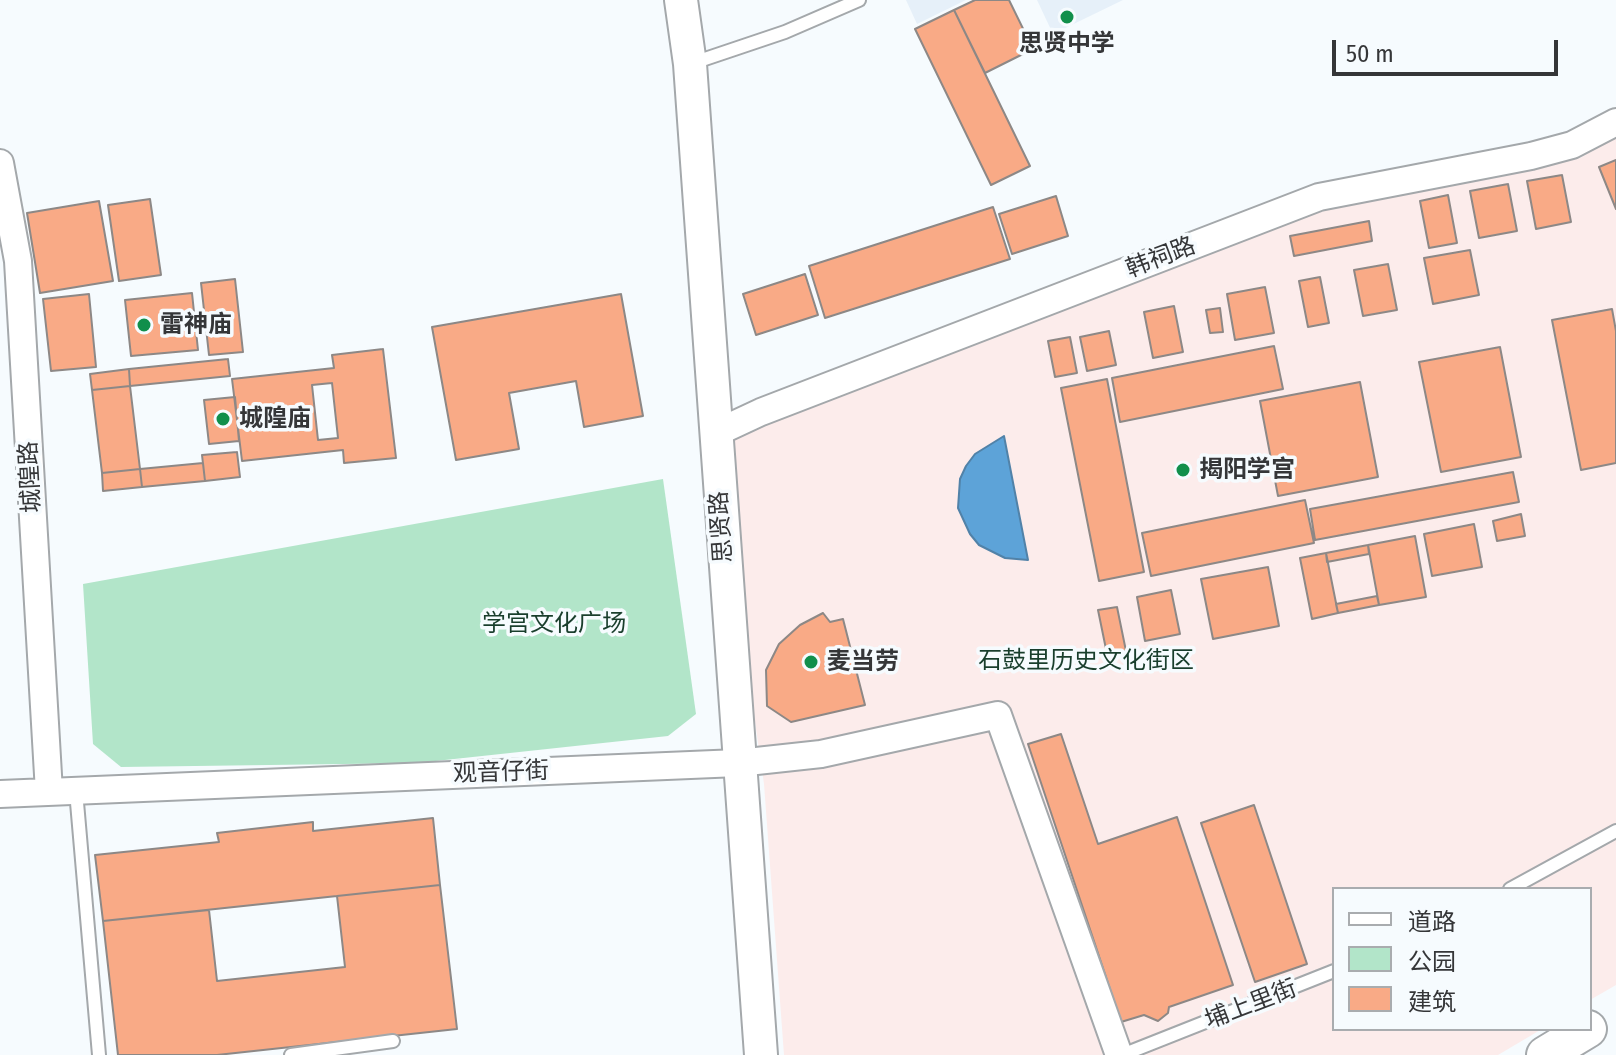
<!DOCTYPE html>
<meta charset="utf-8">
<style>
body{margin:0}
#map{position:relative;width:1616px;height:1055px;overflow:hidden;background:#f6fbfe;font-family:"Fira Sans Condensed","Noto Sans SC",sans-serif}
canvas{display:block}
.legend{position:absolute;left:1332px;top:887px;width:260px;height:144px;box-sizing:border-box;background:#f6fbfe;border:2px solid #a9acaf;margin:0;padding:10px 14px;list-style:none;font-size:24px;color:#353638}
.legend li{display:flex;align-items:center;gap:16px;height:40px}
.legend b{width:40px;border:2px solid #a9acaf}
.scale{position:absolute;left:1332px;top:40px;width:226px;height:36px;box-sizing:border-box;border:4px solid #353638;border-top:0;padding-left:10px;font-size:24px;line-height:28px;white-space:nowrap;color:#353638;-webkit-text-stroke:6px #f6fbfe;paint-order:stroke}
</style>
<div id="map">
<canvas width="1616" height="1055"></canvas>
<ul class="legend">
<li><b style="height:10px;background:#fff"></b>道路</li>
<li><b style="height:22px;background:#b2e5c9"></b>公园</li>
<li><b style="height:22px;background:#f9aa86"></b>建筑</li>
</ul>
<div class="scale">50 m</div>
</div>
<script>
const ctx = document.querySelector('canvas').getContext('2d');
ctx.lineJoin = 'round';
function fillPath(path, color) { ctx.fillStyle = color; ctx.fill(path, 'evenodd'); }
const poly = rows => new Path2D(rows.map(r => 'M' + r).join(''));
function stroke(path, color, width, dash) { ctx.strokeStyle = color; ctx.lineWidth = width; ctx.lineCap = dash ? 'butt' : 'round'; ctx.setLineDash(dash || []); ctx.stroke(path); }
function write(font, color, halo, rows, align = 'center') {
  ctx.font = font + ' "Fira Sans Condensed","Noto Sans SC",sans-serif'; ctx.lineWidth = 7; ctx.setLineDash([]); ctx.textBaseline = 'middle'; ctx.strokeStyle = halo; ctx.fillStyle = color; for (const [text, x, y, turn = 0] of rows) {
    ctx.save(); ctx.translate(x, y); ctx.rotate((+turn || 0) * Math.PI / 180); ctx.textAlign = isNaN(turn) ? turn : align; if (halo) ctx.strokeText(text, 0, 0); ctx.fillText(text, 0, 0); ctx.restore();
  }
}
fillPath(poly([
 [1616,136,1616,985,1590,1000,1590,889,1334,889,1334,1029,1542,1029,1498,1055,784,1055,764,784,753,708,734,434,866,381,909,371,1305,203,1580,158]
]), '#fceceb');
fillPath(poly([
 [906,0,966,0,917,24],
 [1037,0,1123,0,1053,34]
]), '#e6f0f9');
fillPath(poly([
 [663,479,696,714,668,736,417,763,121,767,93,744,83,584]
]), '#b2e5c9');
const water = poly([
 [1004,436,1028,560,1005,558,979,545,970,534,958,508,960,479,966,466,975,454,1004,436]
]);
fillPath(water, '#5da3d8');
stroke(water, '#5182a8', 2);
const building = poly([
 [975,0,1009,0,1033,49,985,73,954,10,975,0],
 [954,10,1030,166,991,185,915,29,954,10],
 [1616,160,1616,209,1599,167,1616,160],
 [1562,175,1571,222,1536,229,1527,181,1562,175],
 [1508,184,1517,231,1479,238,1470,191,1508,184],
 [1448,195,1457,243,1429,248,1420,201,1448,195],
 [1056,196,1068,236,1012,254,999,214,1056,196],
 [150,199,161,275,119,281,108,205,150,199],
 [99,201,113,281,40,293,27,213,99,201],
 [993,207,1010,259,825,318,809,266,993,207],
 [1369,221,1372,241,1294,256,1290,236,1369,221],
 [1470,250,1479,295,1433,304,1424,258,1470,250],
 [1388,264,1397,310,1363,316,1354,270,1388,264],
 [805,274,818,315,756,335,743,294,805,274],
 [1320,277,1329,323,1308,327,1299,281,1320,277],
 [235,279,243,352,209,355,201,283,235,279],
 [1265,287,1274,333,1235,340,1227,294,1265,287],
 [192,293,198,350,131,356,125,300,192,293],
 [89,294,96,367,51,371,43,299,89,294],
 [621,294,643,416,584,427,576,381,509,393,519,449,456,460,432,327,621,294],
 [1174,306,1183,352,1153,358,1144,312,1174,306],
 [1220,308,1223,332,1210,333,1206,310,1220,308],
 [1612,309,1616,331,1616,463,1581,470,1552,320,1612,309],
 [1109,331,1116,365,1087,371,1080,337,1109,331],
 [1070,337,1077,373,1055,377,1048,341,1070,337],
 [1274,346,1283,389,1120,422,1112,378,1274,346],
 [1500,347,1521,457,1441,472,1419,362,1500,347],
 [383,349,396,458,344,463,343,450,242,461,232,379,334,368,332,355,383,349],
 [332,383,338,438,318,440,312,385,332,383],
 [228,359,230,376,130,386,129,369,228,359],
 [129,369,130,386,92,390,90,374,129,369],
 [1107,379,1144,572,1099,581,1061,388,1107,379],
 [1360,382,1378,477,1278,496,1260,401,1360,382],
 [130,386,140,469,102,473,92,390,130,386],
 [235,397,239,441,209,444,204,400,235,397],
 [237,452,240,477,205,481,202,455,237,452],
 [203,463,205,481,142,487,140,469,203,463],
 [140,469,142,487,103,491,102,473,140,469],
 [1513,472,1519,502,1315,540,1310,509,1513,472],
 [1305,500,1314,543,1151,576,1142,533,1305,500],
 [1521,514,1525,536,1497,541,1493,521,1521,514],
 [1474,524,1482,567,1432,576,1424,534,1474,524],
 [1415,536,1426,597,1379,605,1368,545,1415,536],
 [1368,545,1369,554,1327,562,1326,553,1368,545],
 [1326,553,1338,613,1312,619,1300,558,1326,553],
 [1268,567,1279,626,1213,639,1201,579,1268,567],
 [1171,590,1180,634,1145,641,1137,597,1171,590],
 [1377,596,1379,605,1338,613,1336,604,1377,596],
 [1117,607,1126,651,1107,654,1098,610,1117,607],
 [823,613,830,622,843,619,865,705,791,722,767,706,766,670,779,644,800,625,823,613],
 [1061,734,1098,844,1177,817,1233,985,1169,1007,1168,1013,1158,1021,1144,1015,1121,1022,1028,744,1061,734],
 [1254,805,1307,964,1255,982,1201,823,1254,805],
 [433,818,440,885,103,921,95,855,219,842,217,833,313,822,313,831,433,818],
 [440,885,457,1029,217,1055,118,1055,103,921,209,910,217,981,345,967,337,896,440,885]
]);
fillPath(building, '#f9aa86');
stroke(building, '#8d8886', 2);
const service = poly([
 [690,64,785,32,859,0],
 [76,791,99,1055],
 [1510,889,1616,831],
 [291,1055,393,1041],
 [1122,1055,1334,971]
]);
const minor = poly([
 [0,163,18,261,49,792],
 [716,433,761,412,1319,197,1531,156,1572,145,1616,122],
 [0,794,738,763,821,754,998,715,1119,1055]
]);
const tertiary = poly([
 [681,0,690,64,761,1055]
]);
const secondary = poly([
 [1545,1055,1588,1029]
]);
stroke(service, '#a4a8ab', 16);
stroke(minor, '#a4a8ab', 30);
stroke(tertiary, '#a4a8ab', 36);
stroke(secondary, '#a4a8ab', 40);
stroke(service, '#fff', 12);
stroke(minor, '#fff', 26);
stroke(tertiary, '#fff', 32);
stroke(secondary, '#fff', 36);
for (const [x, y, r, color] of [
 [1067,17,8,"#118f4b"],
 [144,325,8,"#118f4b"],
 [223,419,8,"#118f4b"],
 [1183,470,8,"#118f4b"],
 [811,662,8,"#118f4b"]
]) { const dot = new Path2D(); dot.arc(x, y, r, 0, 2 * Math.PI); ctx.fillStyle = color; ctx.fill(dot); stroke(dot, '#f6fbfe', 3); }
write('bold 24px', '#353638', '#f6fbfe', [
 ["思贤中学",1067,44,"center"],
 ["雷神庙",160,325],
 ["城隍庙",239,419],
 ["揭阳学宫",1199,470],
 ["麦当劳",827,662]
], 'left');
write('24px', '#353638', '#f6fbfe', [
 ["韩祠路",1161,258,-21],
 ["城隍路",31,477,-93],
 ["思贤路",722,527,-94],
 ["观音仔街",501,773,-2],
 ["埔上里街",1251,1005,-21]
]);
write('24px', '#193e2c', '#f6fbfe', [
 ["学宫文化广场",554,624],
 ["石鼓里历史文化街区",1086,661]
]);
</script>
